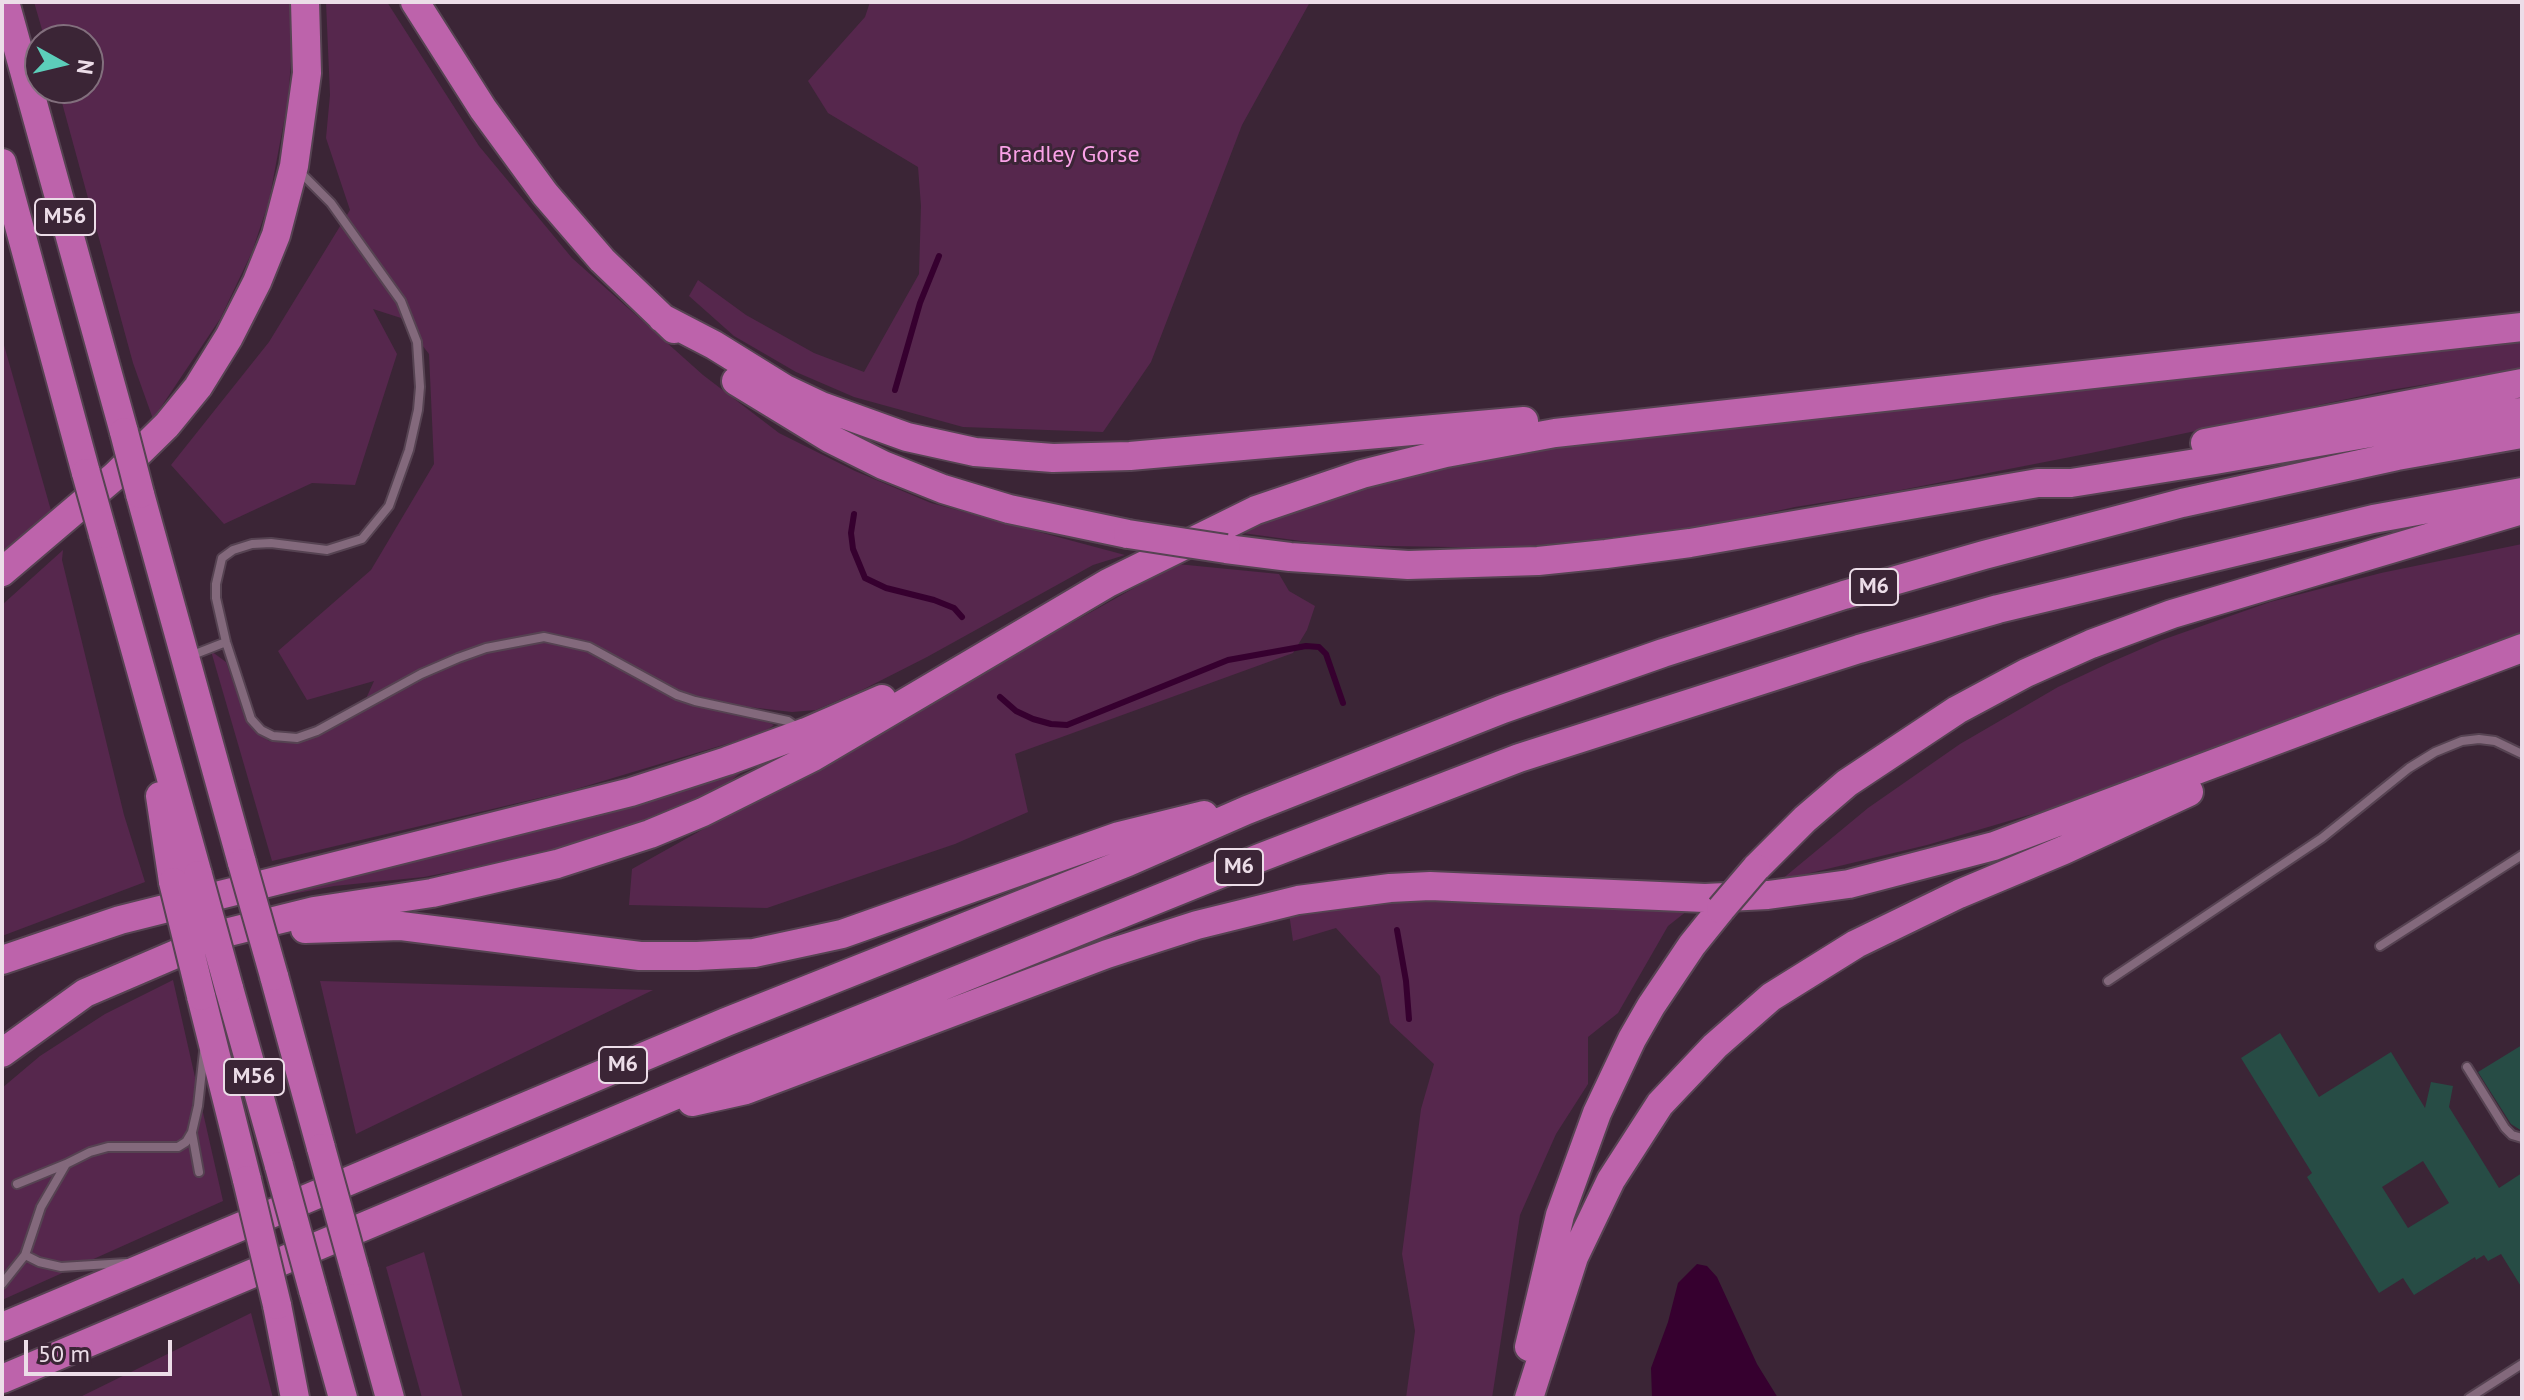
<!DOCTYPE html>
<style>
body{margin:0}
#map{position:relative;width:2524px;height:1400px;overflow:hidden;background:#3b2536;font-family:"PT Sans",sans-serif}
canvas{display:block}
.frame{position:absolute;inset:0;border:4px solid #ecdde8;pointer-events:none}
.north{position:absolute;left:24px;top:24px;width:80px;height:80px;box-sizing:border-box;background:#3b2536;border:2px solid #826f7d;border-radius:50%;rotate:98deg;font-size:22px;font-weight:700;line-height:32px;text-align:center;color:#ecdde8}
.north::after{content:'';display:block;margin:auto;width:28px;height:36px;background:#5cceba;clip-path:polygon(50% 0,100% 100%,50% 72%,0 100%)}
.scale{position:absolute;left:24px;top:1340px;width:148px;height:36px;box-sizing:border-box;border:4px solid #ecdde8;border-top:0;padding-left:10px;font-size:24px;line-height:28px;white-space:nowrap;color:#ecdde8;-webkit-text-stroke:6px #3b2536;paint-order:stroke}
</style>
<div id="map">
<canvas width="2524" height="1400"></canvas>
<div class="frame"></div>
<div class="north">N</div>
<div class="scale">50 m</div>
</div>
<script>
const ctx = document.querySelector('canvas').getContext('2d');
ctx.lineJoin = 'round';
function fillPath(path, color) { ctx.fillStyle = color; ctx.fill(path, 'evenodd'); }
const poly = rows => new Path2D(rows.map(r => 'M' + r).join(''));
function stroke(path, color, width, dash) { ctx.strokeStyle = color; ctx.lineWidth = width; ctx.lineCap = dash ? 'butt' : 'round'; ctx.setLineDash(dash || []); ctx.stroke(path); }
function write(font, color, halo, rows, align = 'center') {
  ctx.font = font + ' "PT Sans",sans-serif'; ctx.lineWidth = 6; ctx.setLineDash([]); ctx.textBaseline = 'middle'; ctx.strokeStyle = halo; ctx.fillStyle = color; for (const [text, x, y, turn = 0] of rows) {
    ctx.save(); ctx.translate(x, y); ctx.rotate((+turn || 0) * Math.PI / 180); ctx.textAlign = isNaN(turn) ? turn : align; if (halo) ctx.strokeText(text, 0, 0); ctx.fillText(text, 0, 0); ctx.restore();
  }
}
fillPath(poly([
 [34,2,290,2,292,49,288,100,269,201,252,252,220,319,153,419,133,363,58,88,88,88,88,40,45,40],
 [326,2,387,2,479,146,572,258,703,375,779,433,855,471,931,503,1125,555,1093,565,927,657,862,690,816,710,792,712,749,707,757,717,774,725,763,733,573,790,272,861,211,651,226,662,247,721,269,741,288,743,318,735,360,712,374,681,307,700,278,651,371,570,434,464,429,354,401,318,373,309,397,354,355,485,312,483,224,524,171,465,269,342,350,210,326,138,330,95],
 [870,2,1310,2,1242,125,1151,362,1103,432,963,427,854,397,796,372,734,336,689,296,698,280,746,315,814,353,864,372,919,274,921,206,918,167,828,113,808,81,865,17],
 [2,338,52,514,2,560],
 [2522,339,2522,369,2390,390,2091,453,1896,491,1795,507,1699,528,1511,548,1330,545,1235,532,1377,482,1533,447],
 [2522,544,2522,639,2104,793,1927,845,1781,880,1868,808,1960,744,2058,687,2109,663,2162,640,2270,602,2381,573],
 [63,550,62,560,124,815,145,882,2,936,2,605],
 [1177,564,1279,574,1289,591,1315,606,1307,630,1293,653,1015,754,1028,812,955,844,767,908,629,905,632,869],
 [744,770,722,788,577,847,424,877,334,886,282,896,282,889],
 [1399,897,1697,903,1668,926,1618,1013,1588,1037,1588,1084,1556,1134,1520,1215,1492,1398,1406,1398,1415,1331,1402,1254,1421,1109,1434,1064,1390,1023,1380,976,1336,928,1293,941,1289,913],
 [173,980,223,1201,2,1300,2,1088,40,1056,105,1014],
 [320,981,653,990,356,1134],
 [424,1252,463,1398,422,1398,386,1267],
 [251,1313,273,1398,78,1398]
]), '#56274d');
fillPath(poly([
 [1697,1264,1707,1266,1717,1277,1757,1364,1778,1398,1652,1398,1651,1368,1668,1322,1678,1283]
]), '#36002f');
stroke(poly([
 [895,390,920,303,939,256],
 [854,514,851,533,853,549,865,578,886,588,934,600,954,608,962,617],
 [1000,697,1016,711,1033,719,1051,724,1067,725,1228,660,1306,646,1319,647,1326,654,1343,703],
 [1397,930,1406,981,1409,1019]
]), '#36002f', 6);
fillPath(poly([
 [2280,1033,2319,1097,2391,1052,2425,1108,2431,1082,2453,1086,2449,1107,2499,1188,2522,1173,2522,1288,2501,1254,2488,1261,2484,1255,2476,1260,2475,1257,2414,1295,2403,1278,2379,1293,2307,1177,2312,1173,2241,1058],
 [2423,1161,2449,1203,2408,1228,2382,1187],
 [2522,1045,2522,1131,2511,1124,2478,1072]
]), '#274c45');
const lane = poly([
 [300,172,331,203,401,301,417,342,420,387,418,410,409,450,389,506,362,539,327,550,271,543,252,544,233,550,222,558,216,584,216,598,226,642,251,719,261,730,273,736,297,738,317,731,421,674,458,658,486,648,544,637,589,647,677,695,695,701,788,721,798,728],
 [190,656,226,642],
 [2380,946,2522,855],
 [2108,981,2322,838,2409,768,2435,752,2462,741,2479,739,2495,741,2522,754],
 [2467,1067,2505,1128,2512,1135,2522,1138],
 [192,1133,199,1172],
 [17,1184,66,1164],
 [25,1255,39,1262,61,1267,126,1263],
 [2,1284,25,1255,41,1207,66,1164,90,1152,108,1147,178,1147,186,1142,192,1132,198,1106,204,1052],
 [2469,1398,2522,1364]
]);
const highway = poly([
 [5,2,124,432],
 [415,2,483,109,545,194,602,260,674,329],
 [2,163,86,473],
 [662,318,714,345,785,389,821,406,907,437,975,452,1053,458,1130,456,1524,421],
 [736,381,831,439,883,465,943,489,1009,509,1128,534],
 [2205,443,2522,383],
 [140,494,242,863],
 [103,534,198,875],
 [1226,549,1290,557,1408,565,1538,561,1606,554,1690,543,2038,483,2071,483,2215,460,2457,418,2522,412],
 [2,572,115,476,167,425,198,387,229,337,257,282,276,235,294,166,307,73,305,2],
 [160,796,173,882],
 [1756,868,1805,819,1847,783,1957,710,2026,673,2091,644,2172,614,2522,510],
 [305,929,401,926,640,956,697,956,754,953,842,934,1119,836,1204,815],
 [2,960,120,920,631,792,727,761,806,732,882,699],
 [274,976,321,1148],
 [229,988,279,1166],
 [201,996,247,1180],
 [2,1053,85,993,225,933,314,911,432,893,557,864,650,834,703,812,813,757,1108,583,1256,510,1362,474,1446,453,1555,433,2522,327],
 [692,1102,746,1090,1107,954,1197,925,1298,900,1390,888,1430,886,1705,898,1768,895,1849,884,1994,846,2522,648],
 [355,1271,390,1398],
 [313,1290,343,1398],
 [277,1305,295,1398],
 [2,1327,726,1022,1128,862,1247,810,1503,709,1663,653,1844,595,1984,555,2182,503,2397,456,2522,434],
 [1529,1347,1560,1215,1597,1113,1632,1039,1651,1006,1692,945,1721,909],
 [2,1379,742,1067,1262,857,1519,758,1859,649,1998,609,2373,519,2522,492],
 [1529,1398,1574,1257,1611,1180,1660,1104,1715,1046,1771,997,1856,944,1959,894,2064,850,2189,792]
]);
stroke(lane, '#564352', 12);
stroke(highway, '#564352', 32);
stroke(lane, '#83697c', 8);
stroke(highway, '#bd63ab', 28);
const highwayBridge = poly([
 [124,432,140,494],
 [86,473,103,534],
 [1128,534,1226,549],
 [242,863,274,976],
 [198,875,229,988],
 [173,882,201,996],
 [1721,909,1756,868],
 [321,1148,355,1271],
 [279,1166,313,1290],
 [247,1180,277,1305]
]);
stroke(highwayBridge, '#564352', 32, []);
stroke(highwayBridge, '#bd63ab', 28);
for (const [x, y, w] of [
 [65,217,60],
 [1874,587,48],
 [1239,867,48],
 [623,1065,48],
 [254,1077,60]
]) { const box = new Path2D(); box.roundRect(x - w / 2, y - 18, w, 36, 6); ctx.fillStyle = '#3b2536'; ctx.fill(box); stroke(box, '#ecdde8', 2); }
write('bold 22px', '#ecdde8', null, [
 ["M56",65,217],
 ["M6",1874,587],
 ["M6",1239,867],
 ["M6",623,1065],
 ["M56",254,1077]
]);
write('24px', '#fba2e8', '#3b2536', [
 ["Bradley Gorse",1069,155]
]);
</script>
